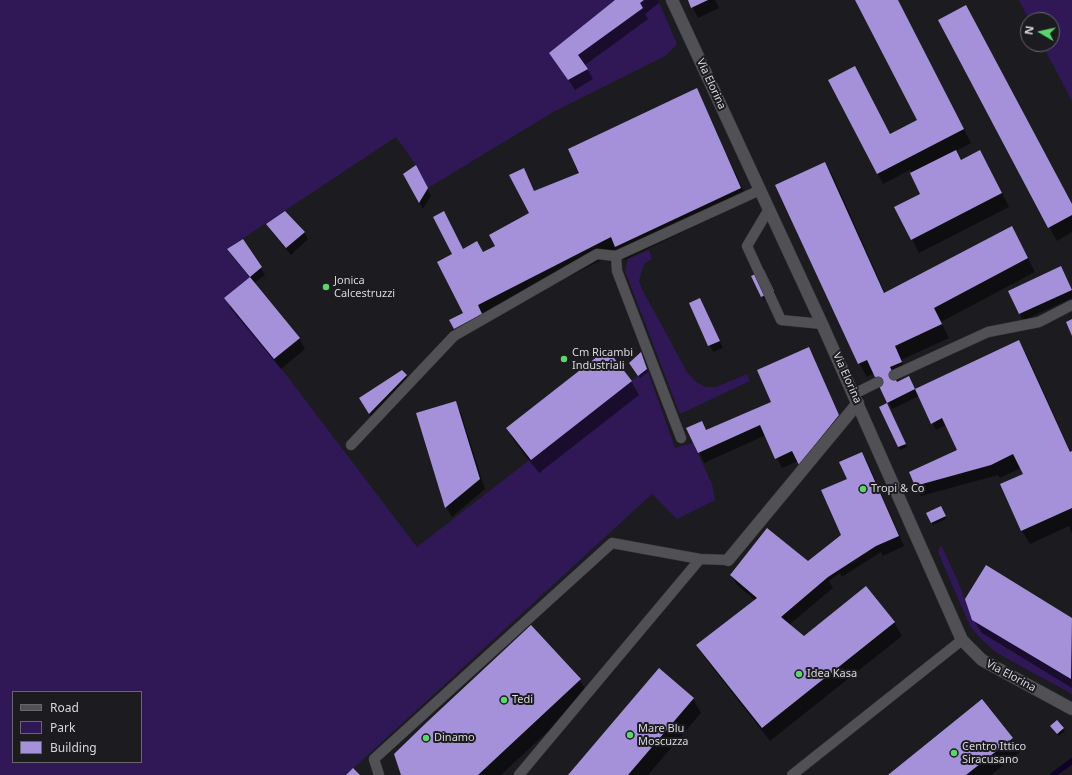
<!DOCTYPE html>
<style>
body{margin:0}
#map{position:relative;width:1072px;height:775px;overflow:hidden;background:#1c1b20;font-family:"Noto Sans",sans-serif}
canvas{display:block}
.legend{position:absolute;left:12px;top:691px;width:130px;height:72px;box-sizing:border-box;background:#1c1b20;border:1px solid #67666a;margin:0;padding:5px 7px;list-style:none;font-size:12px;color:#d8d7da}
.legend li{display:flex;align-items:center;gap:8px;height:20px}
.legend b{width:20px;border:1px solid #67666a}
.north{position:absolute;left:1020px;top:12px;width:40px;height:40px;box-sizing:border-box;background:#1c1b20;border:1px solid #67666a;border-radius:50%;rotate:279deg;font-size:11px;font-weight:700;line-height:16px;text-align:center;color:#d8d7da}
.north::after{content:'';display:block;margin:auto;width:14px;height:18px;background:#5cd56d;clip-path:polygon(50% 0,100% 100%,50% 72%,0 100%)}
</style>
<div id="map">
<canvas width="1072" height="775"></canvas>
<ul class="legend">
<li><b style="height:5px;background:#515054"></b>Road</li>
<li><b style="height:11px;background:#2f1855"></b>Park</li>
<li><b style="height:11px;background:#a590da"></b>Building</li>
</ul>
<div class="north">N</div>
</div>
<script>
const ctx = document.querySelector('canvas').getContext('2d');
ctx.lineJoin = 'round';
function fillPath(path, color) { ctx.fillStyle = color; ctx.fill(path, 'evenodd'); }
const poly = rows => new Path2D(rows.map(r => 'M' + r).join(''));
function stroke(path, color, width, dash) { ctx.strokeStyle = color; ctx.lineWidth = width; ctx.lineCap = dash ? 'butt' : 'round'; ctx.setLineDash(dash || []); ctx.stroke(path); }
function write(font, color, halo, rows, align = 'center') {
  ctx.font = font + ' "Noto Sans",sans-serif'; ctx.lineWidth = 4; ctx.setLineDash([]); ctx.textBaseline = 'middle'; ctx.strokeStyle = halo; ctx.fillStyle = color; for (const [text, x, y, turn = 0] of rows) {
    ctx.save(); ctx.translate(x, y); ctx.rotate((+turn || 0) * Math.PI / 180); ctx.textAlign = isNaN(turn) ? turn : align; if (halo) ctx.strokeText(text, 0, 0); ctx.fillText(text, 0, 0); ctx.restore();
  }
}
fillPath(poly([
 [0,0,658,0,677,44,665,56,555,111,428,188,416,165,396,137,227,249,250,277,224,298,274,359,417,547,647,369,675,448,693,443,712,484,715,500,677,519,652,494,346,775,0,775],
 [13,692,141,692,141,762,13,762],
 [1019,0,1072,0,1072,101,1042,44,1052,44,1052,20,1029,20],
 [649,250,652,259,644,264,639,281,642,289,687,372,696,382,706,387,716,387,747,374,750,381,680,414,625,271,628,259],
 [941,545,957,579,973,620,1071,679,1072,678,1072,694,1006,658,993,650,980,638,970,626,938,552]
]), '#2f1855');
fillPath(poly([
 [616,0,658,0,659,3,645,14,648,19,585,65,593,79,575,90,557,63],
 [689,0,715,0,719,8,698,18],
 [856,0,898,0,971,143,956,151,962,161,988,165,1009,207,919,253,912,239,922,195,912,173,910,170,883,184,830,80,890,135,918,120],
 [702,100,720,139,718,140,729,159,748,201,624,260,619,251,545,289,484,315,482,312,481,313,483,318,456,332,450,320,464,313,463,250,483,253,496,247,530,214,534,193,578,174],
 [825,163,833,176,885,293,1019,241,1035,272,941,322,949,338,901,360,905,369,894,374,898,383,912,384,915,390,1019,341,1027,355,1071,453,1072,453,1072,534,1069,526,1030,544,1022,531,1002,485,1024,475,1021,468,1000,478,998,475,921,496,915,485,958,450,946,425,936,430,919,396,892,409,874,373,867,377,859,363],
 [419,173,431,196,423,209,405,175],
 [1072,205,1072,232,1057,241,1049,227],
 [267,224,304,232,308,239,291,255,271,231],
 [242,241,265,275,254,283,299,338,305,349,281,369,231,309,226,298,250,278,232,256,228,250],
 [766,274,775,294,764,300,753,276],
 [1065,274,1072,290,1072,298,1023,321,1009,292],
 [690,304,703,306,723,348,713,352],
 [808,348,814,358,844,426,805,474,798,461,782,468,766,435,704,463,699,452,707,431,772,402],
 [642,357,648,372,640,378,632,366],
 [406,376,410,383,373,420,360,399],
 [631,381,639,395,539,473,515,442,507,428],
 [455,402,461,413,485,489,452,517,446,507,417,414],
 [887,404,907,447,900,450,880,407],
 [862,453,868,463,904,546,883,556,881,552,842,577,840,573,829,581,833,588,789,625,804,637,894,622,902,636,770,741,705,658,697,645,755,600,737,585,731,575,808,563,842,536,846,481],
 [943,510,946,519,933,525,931,522],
 [986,566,1072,619,1072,688,982,633,973,619],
 [531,626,580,680,588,694,501,775,402,775],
 [659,670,693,699,701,713,648,775,570,775],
 [1063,728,1065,731,1059,736,1053,730],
 [1012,738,1020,752,991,775,890,775]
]), '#0007');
stroke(poly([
 [1053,775,1072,761]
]), '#10002a', 5.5);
fillPath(poly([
 [615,0,644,0,640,3,643,8,578,55,588,69,568,80,549,53],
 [688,0,708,0,691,8],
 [855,0,898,0,964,129,877,174,828,80,855,66,890,134,917,120],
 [966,5,1072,204,1072,215,1048,228,938,20],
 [697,88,741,188,615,247,611,237,478,305,482,314,454,329,449,320,463,313,437,262,452,254,433,217,444,211,463,249,477,241,483,252,495,246,489,235,529,213,509,175,524,168,534,191,579,173,568,149],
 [956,150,961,160,980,150,1002,193,911,240,894,207,920,194,910,173],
 [825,162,884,293,1012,226,1028,258,934,308,942,324,895,346,902,362,890,367,897,382,909,376,915,389,1019,340,1070,452,1072,451,1072,508,1021,531,1000,484,1023,474,1013,454,991,465,915,486,909,472,957,450,942,418,931,424,915,389,887,403,867,360,858,364,775,185],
 [416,165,428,188,419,203,403,174],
 [285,211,305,232,286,248,266,224],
 [243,239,262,267,250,277,227,249],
 [1061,266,1072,290,1019,314,1008,291],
 [764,270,774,291,761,297,751,276],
 [250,277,300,338,274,359,224,298],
 [700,298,720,341,708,346,689,303],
 [1072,319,1072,336,1066,322],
 [809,347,839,415,799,465,792,451,775,459,760,425,698,453,686,428,702,421,706,430,771,402,757,370],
 [607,349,632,381,531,460,506,428],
 [641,352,647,369,638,376,629,363],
 [402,370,407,375,369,414,359,398],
 [456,401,480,479,445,508,416,413],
 [887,403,906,444,898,447,879,407],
 [862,452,899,536,876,546,828,577,781,617,804,636,866,586,895,622,762,728,696,645,757,598,730,575,767,528,808,561,841,535,821,490,847,479,839,462],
 [941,506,946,516,931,523,926,513],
 [986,565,1072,618,1071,679,972,620,965,599],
 [531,625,581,679,478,775,401,775,394,754,427,722],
 [659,668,694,698,628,775,568,775],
 [982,699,1013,738,966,775,888,775],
 [1057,720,1064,728,1057,734,1050,726],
 [353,768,360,775,346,775]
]), '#a590da');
const lane = poly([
 [769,209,747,246,781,320,822,324],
 [616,256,617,271,681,438],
 [894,375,988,332,1039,322,1072,305],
 [854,394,878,382],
 [351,445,454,336,597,254,616,256,760,190],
 [379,775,374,759,612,543,700,559,728,560],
 [519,775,700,559],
 [792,775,962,640]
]);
const street = poly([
 [728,560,858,403]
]);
const secondary = poly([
 [672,0,822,324,962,640,982,660,1072,709]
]);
stroke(lane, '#39383b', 11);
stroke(street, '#39383b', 13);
stroke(secondary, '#39383b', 13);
stroke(lane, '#515054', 10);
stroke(street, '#515054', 12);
stroke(secondary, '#515054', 12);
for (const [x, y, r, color] of [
 [326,287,4,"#5cd56d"],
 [564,359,4,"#5cd56d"],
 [863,489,4,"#5cd56d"],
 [799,674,4,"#5cd56d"],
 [504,700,4,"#5cd56d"],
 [630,735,4,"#5cd56d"],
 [426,738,4,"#5cd56d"],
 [954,753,4,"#5cd56d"]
]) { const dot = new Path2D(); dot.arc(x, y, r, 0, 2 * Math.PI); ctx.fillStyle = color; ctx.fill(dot); stroke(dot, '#1c1b20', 1.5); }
write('11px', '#d8d7da', '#1c1b20', [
 ["Via Elorina",711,84,65],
 ["Via Elorina",847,378,66],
 ["Via Elorina",1011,676,28]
]);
write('11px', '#d8d7da', '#1c1b20', [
 ["Jonica",334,281],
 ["Calcestruzzi",334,294],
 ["Cm Ricambi",572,353],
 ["Industriali",572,366],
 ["Tropi & Co",871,489],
 ["Idea Kasa",807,674],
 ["Tedi",512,700],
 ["Mare Blu",638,729],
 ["Moscuzza",638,742],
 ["Dinamo",434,738],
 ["Centro Ittico",962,747],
 ["Siracusano",962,760]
], 'left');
</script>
